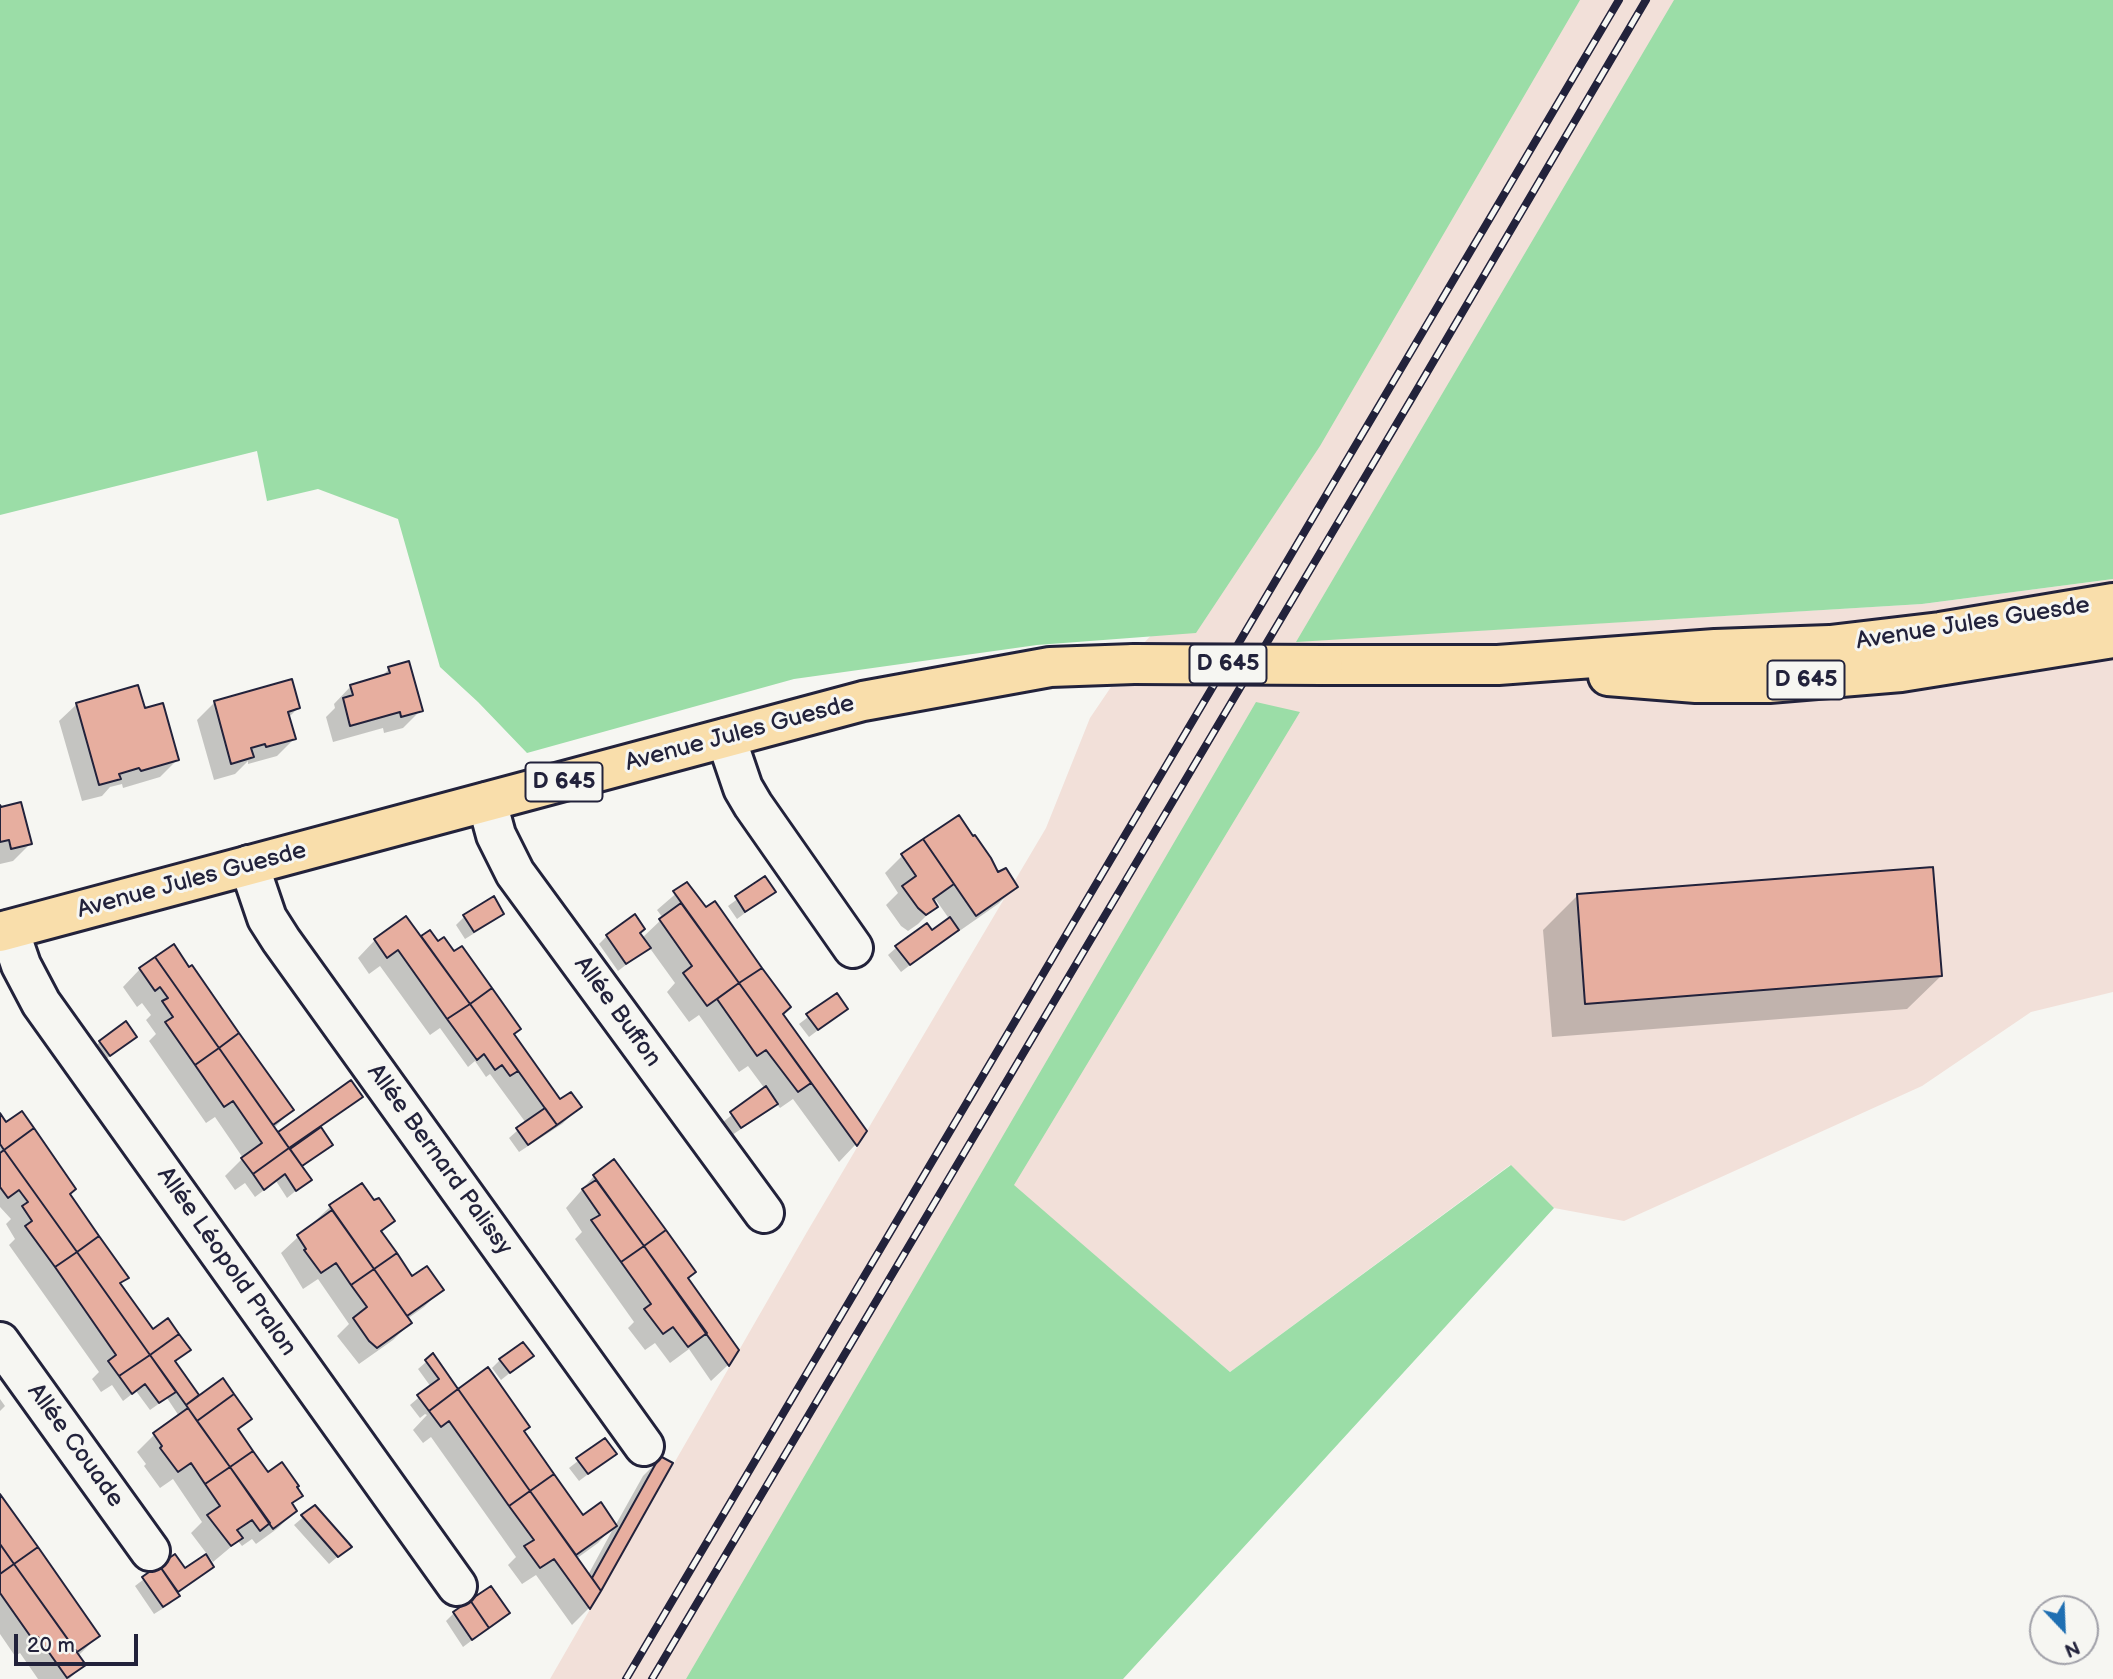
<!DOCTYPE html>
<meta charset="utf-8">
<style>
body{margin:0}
#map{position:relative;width:2113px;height:1679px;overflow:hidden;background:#f6f6f2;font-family:"Balsamiq Sans",sans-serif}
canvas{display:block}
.north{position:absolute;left:2029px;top:1595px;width:70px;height:70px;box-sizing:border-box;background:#f6f6f2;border:2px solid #a1a1a9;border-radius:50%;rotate:157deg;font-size:19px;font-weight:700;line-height:28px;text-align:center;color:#22223b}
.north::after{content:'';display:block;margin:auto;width:24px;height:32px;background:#1f6fb2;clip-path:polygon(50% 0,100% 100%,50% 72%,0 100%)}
.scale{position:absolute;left:14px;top:1634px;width:124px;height:32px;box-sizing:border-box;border:4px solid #22223b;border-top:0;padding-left:9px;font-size:21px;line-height:24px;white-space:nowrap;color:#22223b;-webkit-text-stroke:5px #f6f6f2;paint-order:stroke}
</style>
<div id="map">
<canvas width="2113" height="1679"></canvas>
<div class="north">N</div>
<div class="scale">20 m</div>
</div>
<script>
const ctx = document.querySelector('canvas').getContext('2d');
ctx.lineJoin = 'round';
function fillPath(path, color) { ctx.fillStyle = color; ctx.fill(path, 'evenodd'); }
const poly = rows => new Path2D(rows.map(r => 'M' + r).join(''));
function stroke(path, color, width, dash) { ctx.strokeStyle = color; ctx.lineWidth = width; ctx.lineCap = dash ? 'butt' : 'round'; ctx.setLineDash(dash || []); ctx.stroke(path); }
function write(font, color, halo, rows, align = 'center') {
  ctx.font = font + ' "Balsamiq Sans",sans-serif'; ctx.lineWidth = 6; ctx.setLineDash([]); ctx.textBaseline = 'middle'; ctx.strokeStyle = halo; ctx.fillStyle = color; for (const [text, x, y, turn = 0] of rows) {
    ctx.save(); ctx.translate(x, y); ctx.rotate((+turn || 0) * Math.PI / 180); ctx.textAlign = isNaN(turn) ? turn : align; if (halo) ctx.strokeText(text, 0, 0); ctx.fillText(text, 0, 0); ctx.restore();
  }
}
fillPath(poly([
 [1518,0,1720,0,1350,638,1922,604,2113,579,2113,992,2031,1012,1922,1086,1624,1221,1554,1208,1510,1165,1230,1372,1022,1193,737,1679,550,1679,807,1232,1046,828,1090,718,1111,687,1213,680,1315,686,1330,661,1130,658,1156,630]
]), '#f2e0d9');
fillPath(poly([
 [0,0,1580,0,1320,446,1196,633,1037,645,794,679,527,753,478,702,440,667,398,519,318,489,267,501,257,451,0,515],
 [1674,0,2113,0,2113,579,1922,604,1296,642],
 [1256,702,1300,712,1014,1185,1230,1372,1511,1165,1554,1208,1123,1679,686,1679]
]), '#9bdda7');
fillPath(poly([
 [389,669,421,710,403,728,384,733,383,728,333,742,326,717,335,708,334,704,351,686,380,678],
 [215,702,298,708,288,718,294,739,277,756,248,764,248,761,235,774,214,780,197,720],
 [77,704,143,710,177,760,160,777,123,788,122,784,110,787,102,796,82,801,59,721],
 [0,809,30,844,13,861,0,864],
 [902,856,997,874,1016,887,998,904,958,932,957,929,901,972,888,955,897,947,931,933,950,920,936,900,933,902,936,906,918,924,908,931,901,926,886,905,898,893,885,873],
 [765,879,773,892,737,919,728,906],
 [687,884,864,1131,855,1145,839,1162,793,1099,780,1108,776,1103,767,1112,732,1135,723,1122,765,1089,748,1066,739,1072,699,1015,689,1022,667,992,675,983,649,947,618,971,599,944,607,936,639,933,642,938,663,918,657,910],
 [1577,896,1941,976,1907,1009,1552,1037,1543,930],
 [502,913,494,921,465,939,456,925,464,917],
 [406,918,421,939,429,933,512,1035,560,1101,580,1107,562,1124,519,1152,509,1138,526,1123,490,1074,486,1077,475,1061,468,1067,440,1028,430,1035,380,966,369,974,358,958,375,940],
 [174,946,292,1110,273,1129,278,1135,351,1083,361,1097,319,1128,331,1144,301,1168,309,1180,287,1198,276,1181,255,1197,245,1183,235,1190,225,1176,243,1158,215,1117,206,1123,149,1041,156,1034,146,1020,151,1015,142,1003,137,1007,123,987,140,969],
 [837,995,846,1009,809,1037,799,1024],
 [135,1037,101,1063,92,1050,100,1042],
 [0,1116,69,1195,126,1278,119,1285,152,1331,188,1350,174,1363,198,1398,250,1419,237,1431,267,1474,295,1488,301,1496,291,1505,295,1511,278,1528,256,1544,252,1539,242,1546,238,1541,213,1562,191,1533,202,1522,173,1479,160,1488,144,1466,146,1464,137,1452,154,1435,179,1416,167,1398,150,1410,136,1391,123,1401,112,1385,101,1392,92,1379,99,1372,9,1245,15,1239,6,1224,11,1219,0,1207],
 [614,1161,686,1279,728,1365,711,1381,689,1349,670,1363,655,1343,645,1350,628,1328,634,1322,575,1239,582,1232,566,1208,594,1176],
 [361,1186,393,1221,381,1233,411,1278,441,1290,424,1307,407,1319,410,1323,393,1340,359,1364,337,1336,349,1324,318,1279,303,1289,281,1253,330,1207],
 [433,1356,456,1389,523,1432,582,1517,615,1526,643,1476,661,1458,670,1464,589,1608,572,1625,536,1575,522,1584,508,1565,516,1557,431,1437,423,1443,413,1430,427,1415,425,1414,420,1418,410,1405,431,1387,418,1369],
 [612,1528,613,1529,588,1575,576,1559,598,1543],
 [531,1356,501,1380,492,1368,500,1360],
 [0,1399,5,1406,0,1411],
 [605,1440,615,1454,579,1481,569,1468],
 [0,1497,98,1636,78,1656,84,1665,69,1679,38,1679,20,1653,15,1656,0,1634],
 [315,1507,349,1547,329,1564,294,1525],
 [174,1556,185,1571,212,1566,176,1594,178,1596,170,1604,154,1614,135,1586],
 [454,1613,508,1613,463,1647,446,1621]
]), '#0003');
const building = poly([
 [409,661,423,711,401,717,400,712,350,726,343,698,353,695,350,685,390,673,388,667,409,661],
 [292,679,300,708,288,712,296,739,266,747,265,744,251,748,254,757,231,764,214,701,292,679],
 [138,685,145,708,163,703,179,760,141,771,139,768,119,774,121,779,99,785,76,703,138,685],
 [21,802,32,844,11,849,9,840,0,842,0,805,1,807,21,802],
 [959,815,973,836,975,835,991,858,998,872,1006,868,1018,887,976,916,923,839,959,815],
 [923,839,954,884,933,899,938,907,926,915,918,908,902,886,916,876,901,854,923,839],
 [1933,867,1942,976,1585,1004,1577,894,1933,867],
 [765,876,776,892,745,912,735,896,765,876],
 [687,882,706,907,715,901,762,968,739,983,673,891,687,882],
 [494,896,504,914,474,932,463,915,494,896],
 [681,903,739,983,707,1006,683,973,692,966,659,919,681,903],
 [635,914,645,929,640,933,651,948,626,964,606,935,635,914],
 [406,916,470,1004,447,1019,398,950,387,958,374,939,406,916],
 [950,917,959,930,910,965,895,946,927,923,932,930,950,917],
 [430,930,438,941,444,937,454,951,462,946,492,988,470,1004,421,936,430,930],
 [174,944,189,967,192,965,239,1033,219,1048,155,957,174,944],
 [155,957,219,1048,195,1065,165,1022,173,1017,162,1001,168,998,160,987,155,991,139,968,155,957],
 [762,968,791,1007,783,1014,867,1131,857,1146,739,983,762,968],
 [739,983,811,1083,798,1092,766,1050,757,1056,717,999,739,983],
 [492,988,521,1029,514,1034,560,1099,571,1092,582,1107,557,1125,470,1004,492,988],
 [837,993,848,1009,818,1030,806,1014,837,993],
 [470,1004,518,1071,510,1076,502,1065,495,1070,484,1054,477,1060,447,1019,470,1004],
 [126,1021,137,1037,110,1056,99,1041,126,1021],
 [239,1033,294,1110,273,1125,219,1048,239,1033],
 [219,1048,289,1148,253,1174,241,1158,262,1143,233,1101,224,1107,195,1065,219,1048],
 [351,1080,363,1097,289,1148,278,1132,351,1080],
 [766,1086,778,1104,741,1128,730,1112,766,1086],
 [545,1108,557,1125,528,1145,516,1128,545,1108],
 [22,1111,34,1128,4,1150,0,1144,0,1113,6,1122,22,1111],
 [321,1127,333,1145,302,1166,290,1149,321,1127],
 [34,1128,76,1189,70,1194,99,1236,77,1252,4,1150,34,1128],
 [289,1148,312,1180,296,1191,285,1174,264,1190,253,1174,289,1148],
 [4,1150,77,1252,55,1267,25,1226,32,1221,22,1206,28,1202,19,1190,8,1198,0,1187,0,1153,4,1150],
 [614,1159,666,1230,644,1246,593,1175,614,1159],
 [596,1180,644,1246,621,1262,591,1220,600,1215,582,1189,596,1180],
 [362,1183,374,1200,379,1198,395,1221,381,1231,397,1253,374,1269,329,1205,362,1183],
 [332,1210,374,1269,351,1285,336,1263,321,1273,304,1250,306,1249,297,1235,332,1210],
 [666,1230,696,1272,688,1278,739,1350,729,1366,644,1246,666,1230],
 [99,1236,129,1278,120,1283,153,1329,168,1318,179,1334,150,1355,77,1252,99,1236],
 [644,1246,707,1333,688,1347,673,1327,663,1334,644,1309,651,1304,621,1262,644,1246],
 [77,1252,150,1355,119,1376,108,1361,116,1355,55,1267,77,1252],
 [397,1253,412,1276,427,1266,444,1290,407,1316,374,1269,397,1253],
 [374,1269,412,1323,377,1348,369,1341,353,1318,367,1307,351,1285,374,1269],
 [179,1334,191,1350,175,1361,199,1395,186,1405,150,1355,179,1334],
 [523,1342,534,1356,510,1373,499,1359,523,1342],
 [433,1353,458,1389,429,1411,417,1395,439,1379,425,1360,433,1353],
 [150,1355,176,1392,159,1403,145,1384,132,1394,119,1376,150,1355],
 [488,1367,530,1427,524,1431,554,1474,530,1491,458,1389,488,1367],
 [223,1378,234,1394,197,1421,186,1405,223,1378],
 [458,1389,530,1491,509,1506,449,1421,441,1427,429,1411,458,1389],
 [234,1394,252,1419,238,1429,253,1451,230,1467,197,1421,234,1394],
 [188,1408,230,1467,205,1484,191,1463,178,1472,160,1448,162,1446,153,1433,188,1408],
 [605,1438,617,1454,588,1474,576,1458,605,1438],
 [253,1451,268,1472,282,1462,299,1486,297,1487,303,1496,292,1503,297,1511,273,1529,230,1467,253,1451],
 [660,1456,673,1463,601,1591,592,1578,660,1456],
 [230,1467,270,1523,260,1531,252,1520,237,1530,243,1538,231,1546,207,1515,220,1506,205,1484,230,1467],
 [554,1474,583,1515,601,1502,617,1526,576,1555,530,1491,554,1474],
 [530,1491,601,1591,590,1609,554,1559,540,1568,524,1546,534,1540,509,1506,530,1491],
 [0,1494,38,1547,14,1564,0,1544,0,1494],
 [315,1505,352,1547,338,1557,301,1515,315,1505],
 [0,1544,14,1564,0,1574,0,1544],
 [38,1547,100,1636,77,1652,14,1564,38,1547],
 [175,1554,185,1568,206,1554,214,1567,178,1592,159,1565,175,1554],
 [14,1564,86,1665,67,1678,38,1637,33,1640,0,1593,0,1574,14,1564],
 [159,1565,180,1596,163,1607,142,1577,159,1565],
 [491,1586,510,1613,489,1628,470,1600,491,1586],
 [470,1600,489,1628,472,1640,453,1612,470,1600]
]);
fillPath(building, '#e7ae9f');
stroke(building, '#22223b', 2);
const street = poly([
 [726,738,743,788,753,805,853,948],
 [487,802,496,835,515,873,764,1213],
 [249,865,267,918,281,940,644,1446],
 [9,930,21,965,41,1003,457,1586],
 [0,1342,150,1551]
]);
const primary = poly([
 [1323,665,1498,665,1715,649,1830,645,1940,632,2113,603],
 [1608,676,1696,683,1769,683,1901,672,2113,638],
 [0,932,863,701,1050,667,1134,664]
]);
stroke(street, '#22223b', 44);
stroke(primary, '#22223b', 44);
stroke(street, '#f6f6f2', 38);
stroke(primary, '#f9deab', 38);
const rail = poly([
 [626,1679,1619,0],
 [652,1679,1412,398,1646,0]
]);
stroke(rail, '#22223b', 8);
stroke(rail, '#f6f6f2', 5, [16]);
const primaryBridge = poly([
 [1134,664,1323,665]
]);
stroke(primaryBridge, '#22223b', 44, []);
stroke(primaryBridge, '#f9deab', 38);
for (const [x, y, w] of [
 [1228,664,77],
 [1806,680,77],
 [564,782,77]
]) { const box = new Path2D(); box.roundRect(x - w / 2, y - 19.5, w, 39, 5); ctx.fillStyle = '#f6f6f2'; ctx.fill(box); stroke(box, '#22223b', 2); }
write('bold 23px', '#22223b', null, [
 ["D 645",1228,664],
 ["D 645",1806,680],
 ["D 645",564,782]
]);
write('24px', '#22223b', '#f6f6f2', [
 ["Avenue Jules Guesde",1973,624,-9],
 ["Avenue Jules Guesde",740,734,-15],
 ["Avenue Jules Guesde",192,881,-15],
 ["Allée Buffon",617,1012,54],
 ["Allée Bernard Palissy",439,1160,54],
 ["Allée Léopold Pralon",226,1262,55],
 ["Allée Couade",75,1446,54]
]);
</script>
